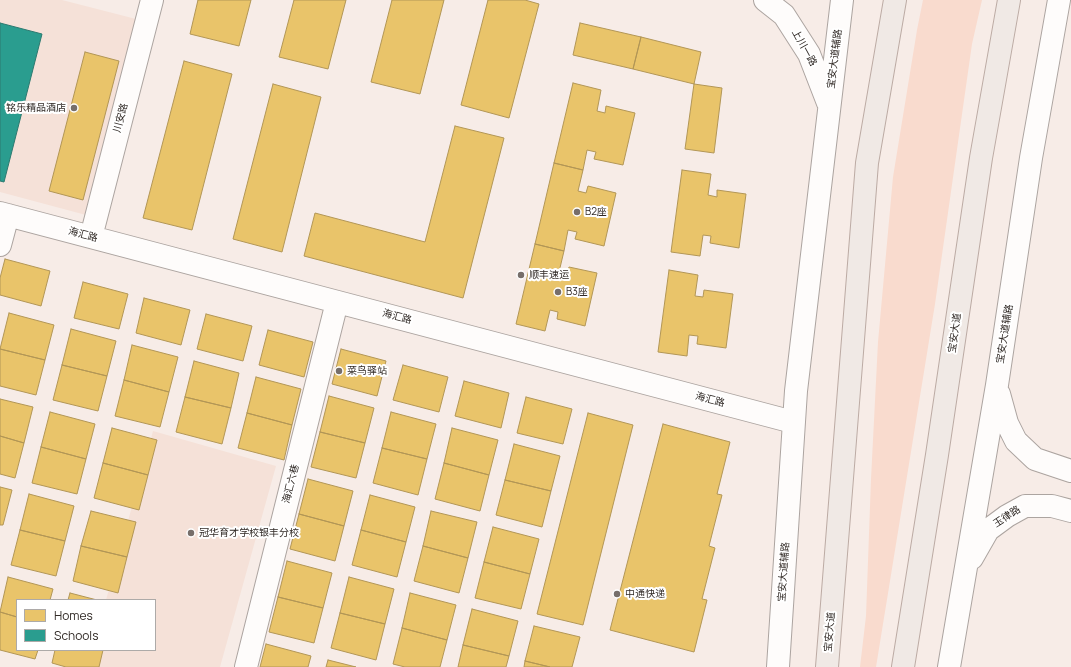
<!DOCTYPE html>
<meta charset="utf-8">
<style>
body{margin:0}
#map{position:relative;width:1071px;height:667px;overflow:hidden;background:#f7ece7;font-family:Manrope,sans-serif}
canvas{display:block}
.legend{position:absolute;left:16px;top:599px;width:140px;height:52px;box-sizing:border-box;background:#fff;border:1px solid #adaaa8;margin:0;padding:5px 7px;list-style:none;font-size:12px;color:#312a26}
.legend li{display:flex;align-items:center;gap:8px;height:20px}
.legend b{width:20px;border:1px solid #adaaa8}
</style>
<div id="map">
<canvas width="1071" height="667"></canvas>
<ul class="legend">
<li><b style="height:11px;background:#e9c46a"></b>Homes</li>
<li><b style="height:11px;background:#2a9d8f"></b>Schools</li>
</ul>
</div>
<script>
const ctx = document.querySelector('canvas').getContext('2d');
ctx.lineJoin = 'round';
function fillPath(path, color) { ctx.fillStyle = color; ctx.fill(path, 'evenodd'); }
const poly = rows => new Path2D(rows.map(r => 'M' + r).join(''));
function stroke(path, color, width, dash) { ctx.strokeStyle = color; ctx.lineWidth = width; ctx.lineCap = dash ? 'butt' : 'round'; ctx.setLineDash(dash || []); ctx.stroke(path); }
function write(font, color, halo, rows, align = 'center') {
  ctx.font = font + ' Manrope,"Noto Sans SC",sans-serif'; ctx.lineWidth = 4; ctx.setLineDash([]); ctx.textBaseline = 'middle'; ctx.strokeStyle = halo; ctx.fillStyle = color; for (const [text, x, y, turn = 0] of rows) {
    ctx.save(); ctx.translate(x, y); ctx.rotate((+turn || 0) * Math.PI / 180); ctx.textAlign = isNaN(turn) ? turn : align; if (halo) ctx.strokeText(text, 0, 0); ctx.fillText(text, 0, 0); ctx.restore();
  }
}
fillPath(poly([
 [0,0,62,0,136,19,86,215,0,192],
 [153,431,276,466,220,667,88,667,92,650,155,650,155,600,106,600]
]), '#f5e1d8');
fillPath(poly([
 [923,0,982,0,972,44,935,304,876,667,860,667,866,616,871,479,878,342,893,177,917,30]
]), '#f9dbce');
const homes = poly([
 [198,0,251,0,239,46,190,34,198,0],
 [294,0,346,0,328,69,279,57,294,0],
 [392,0,444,0,420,94,371,82,392,0],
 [488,0,525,0,539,4,509,118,461,105,488,0],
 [580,23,641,37,633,69,573,55,580,23],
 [641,37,701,52,694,84,633,69,641,37],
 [85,52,119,61,83,200,49,191,85,52],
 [184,61,232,74,192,230,143,218,184,61],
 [573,83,601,90,597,111,605,113,606,106,635,113,623,165,594,159,596,152,587,150,583,170,554,163,573,83],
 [273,84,321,97,282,252,233,239,273,84],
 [694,84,722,88,714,153,685,149,694,84],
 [455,126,504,138,463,298,304,256,315,213,425,242,455,126],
 [554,163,583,170,578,191,586,193,588,186,616,193,604,246,575,239,577,232,568,230,564,251,535,244,554,163],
 [682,170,711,174,708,195,717,197,717,190,746,194,739,248,710,243,711,236,703,235,700,256,671,252,682,170],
 [535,244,564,251,559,272,567,274,569,267,597,273,585,326,557,319,558,312,550,310,545,331,516,324,535,244],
 [5,259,50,271,41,306,0,295,0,278,5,259],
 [669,270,698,275,695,296,703,297,704,290,733,294,726,348,697,344,698,336,689,335,687,356,658,352,669,270],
 [83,282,128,294,119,329,74,318,83,282],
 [144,298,190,310,181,345,136,333,144,298],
 [9,313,54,325,45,360,0,349,9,313],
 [206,314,252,326,243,361,197,349,206,314],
 [71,329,116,341,107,376,62,365,71,329],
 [268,330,313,342,304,377,259,365,268,330],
 [132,345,178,357,169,392,124,380,132,345],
 [0,349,45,360,36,395,0,386,0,349],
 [341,349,386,361,377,396,332,384,341,349],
 [194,361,239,373,231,408,185,397,194,361],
 [62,365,107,376,98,411,53,400,62,365],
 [403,365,448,377,439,412,393,400,403,365],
 [256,377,301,389,292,425,247,413,256,377],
 [124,380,169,392,160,427,115,416,124,380],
 [464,381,509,393,501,428,455,416,464,381],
 [329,396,374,408,365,443,320,432,329,396],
 [185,397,231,408,222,444,176,432,185,397],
 [526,397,572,409,563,444,517,433,526,397],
 [0,399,33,407,24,443,0,436,0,399],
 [50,412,95,424,86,459,41,447,50,412],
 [391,412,436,424,427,459,382,448,391,412],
 [247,413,292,425,284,460,238,448,247,413],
 [588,413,633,425,583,625,537,614,588,413],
 [663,424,730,442,717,494,722,495,709,546,715,548,702,599,707,600,694,652,610,630,663,424],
 [112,428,157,440,148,475,103,463,112,428],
 [452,428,498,440,489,475,444,463,452,428],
 [320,432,365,443,356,478,311,467,320,432],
 [0,436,24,443,15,478,0,474,0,436],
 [514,444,560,456,551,491,505,480,514,444],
 [41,447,86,459,77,494,32,483,41,447],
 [382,448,427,459,418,495,373,483,382,448],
 [103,463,148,475,139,510,94,498,103,463],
 [444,463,489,475,480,511,435,499,444,463],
 [308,479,353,491,344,526,299,514,308,479],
 [505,480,551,491,542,527,496,515,505,480],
 [0,487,12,490,3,525,0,525,0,487],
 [29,494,74,506,65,541,20,530,29,494],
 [370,495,415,507,406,542,361,530,370,495],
 [91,511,136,522,127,557,81,546,91,511],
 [431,511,477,522,468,558,423,546,431,511],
 [299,514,344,526,335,561,290,549,299,514],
 [493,527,539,539,530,574,484,562,493,527],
 [20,530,65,541,56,576,11,565,20,530],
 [361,530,406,542,397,577,352,565,361,530],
 [81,546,127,557,118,593,73,581,81,546],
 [423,546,468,558,459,593,414,581,423,546],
 [287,561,332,573,323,608,278,597,287,561],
 [484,562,530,574,521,609,475,598,484,562],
 [8,577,53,589,50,600,17,600,17,617,0,612,8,577],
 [349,577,394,589,385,624,340,613,349,577],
 [70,593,97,600,68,600,70,593],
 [410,593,456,605,447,640,402,628,410,593],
 [278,597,323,608,314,643,269,632,278,597],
 [472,609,518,621,509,656,463,645,472,609],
 [0,612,17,617,17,650,38,650,35,659,0,650,0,612],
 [340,613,385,624,376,660,331,648,340,613],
 [534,626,580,637,572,667,550,667,525,661,534,626],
 [402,628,447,640,440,667,405,667,393,664,402,628],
 [266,644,311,656,308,667,260,667,266,644],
 [463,645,509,656,506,667,458,667,463,645],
 [55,650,103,650,99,667,66,667,52,663,55,650],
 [328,660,356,667,326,667,328,660],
 [525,661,550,667,524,667,525,661]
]);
fillPath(homes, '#e9c46a');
stroke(homes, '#b29656', 1);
const schools = poly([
 [0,23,42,34,4,182,0,181,0,23]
]);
fillPath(schools, '#2a9d8f');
stroke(schools, '#2c7a70', 1);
const street = poly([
 [0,213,793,422],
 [91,237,152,0],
 [0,245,8,215],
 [246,667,337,302]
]);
const secondary = poly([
 [765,0,784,15,809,54,828,103],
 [999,394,1007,423,1016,441,1035,459,1071,471],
 [972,558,988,530,1007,516,1025,506,1052,506,1071,511],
 [778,667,796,391,842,0],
 [949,667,997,385,1031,158,1059,0]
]);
const primary = poly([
 [827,667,867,163,895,0],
 [903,667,937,455,981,158,1009,0]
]);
stroke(street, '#aca4a0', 24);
stroke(secondary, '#aca4a0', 24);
stroke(primary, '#bcaba4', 24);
stroke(street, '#fefcfb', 22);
stroke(secondary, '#fefcfb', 22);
stroke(primary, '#f0e9e5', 22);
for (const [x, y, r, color] of [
 [74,108,4,"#766e6a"],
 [577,212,4,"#766e6a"],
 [521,275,4,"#766e6a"],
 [558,292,4,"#766e6a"],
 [339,371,4,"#766e6a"],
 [191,533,4,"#766e6a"],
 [617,594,4,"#766e6a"]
]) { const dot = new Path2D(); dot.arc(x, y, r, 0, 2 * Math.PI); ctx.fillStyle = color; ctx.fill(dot); stroke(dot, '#fff', 1.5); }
write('10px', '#312a26', '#fff', [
 ["上川一路",804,48,61],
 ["宝安大道辅路",835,59,-83],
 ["川安路",121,118,-75],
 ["海汇路",83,235,15],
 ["海汇路",397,317,15],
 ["宝安大道",955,333,-82],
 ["宝安大道辅路",1005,334,-81],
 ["海汇路",710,400,15],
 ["海汇六巷",291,484,-76],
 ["玉律路",1007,517,-33],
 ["宝安大道辅路",784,572,-86],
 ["宝安大道",830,632,-85]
]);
write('10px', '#312a26', '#fff', [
 ["铭乐精品酒店",66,108,"right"],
 ["B2座",585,212],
 ["顺丰速运",529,275],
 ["B3座",566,292],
 ["菜鸟驿站",347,371],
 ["冠华育才学校银丰分校",199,533],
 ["中通快递",625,594]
], 'left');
</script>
